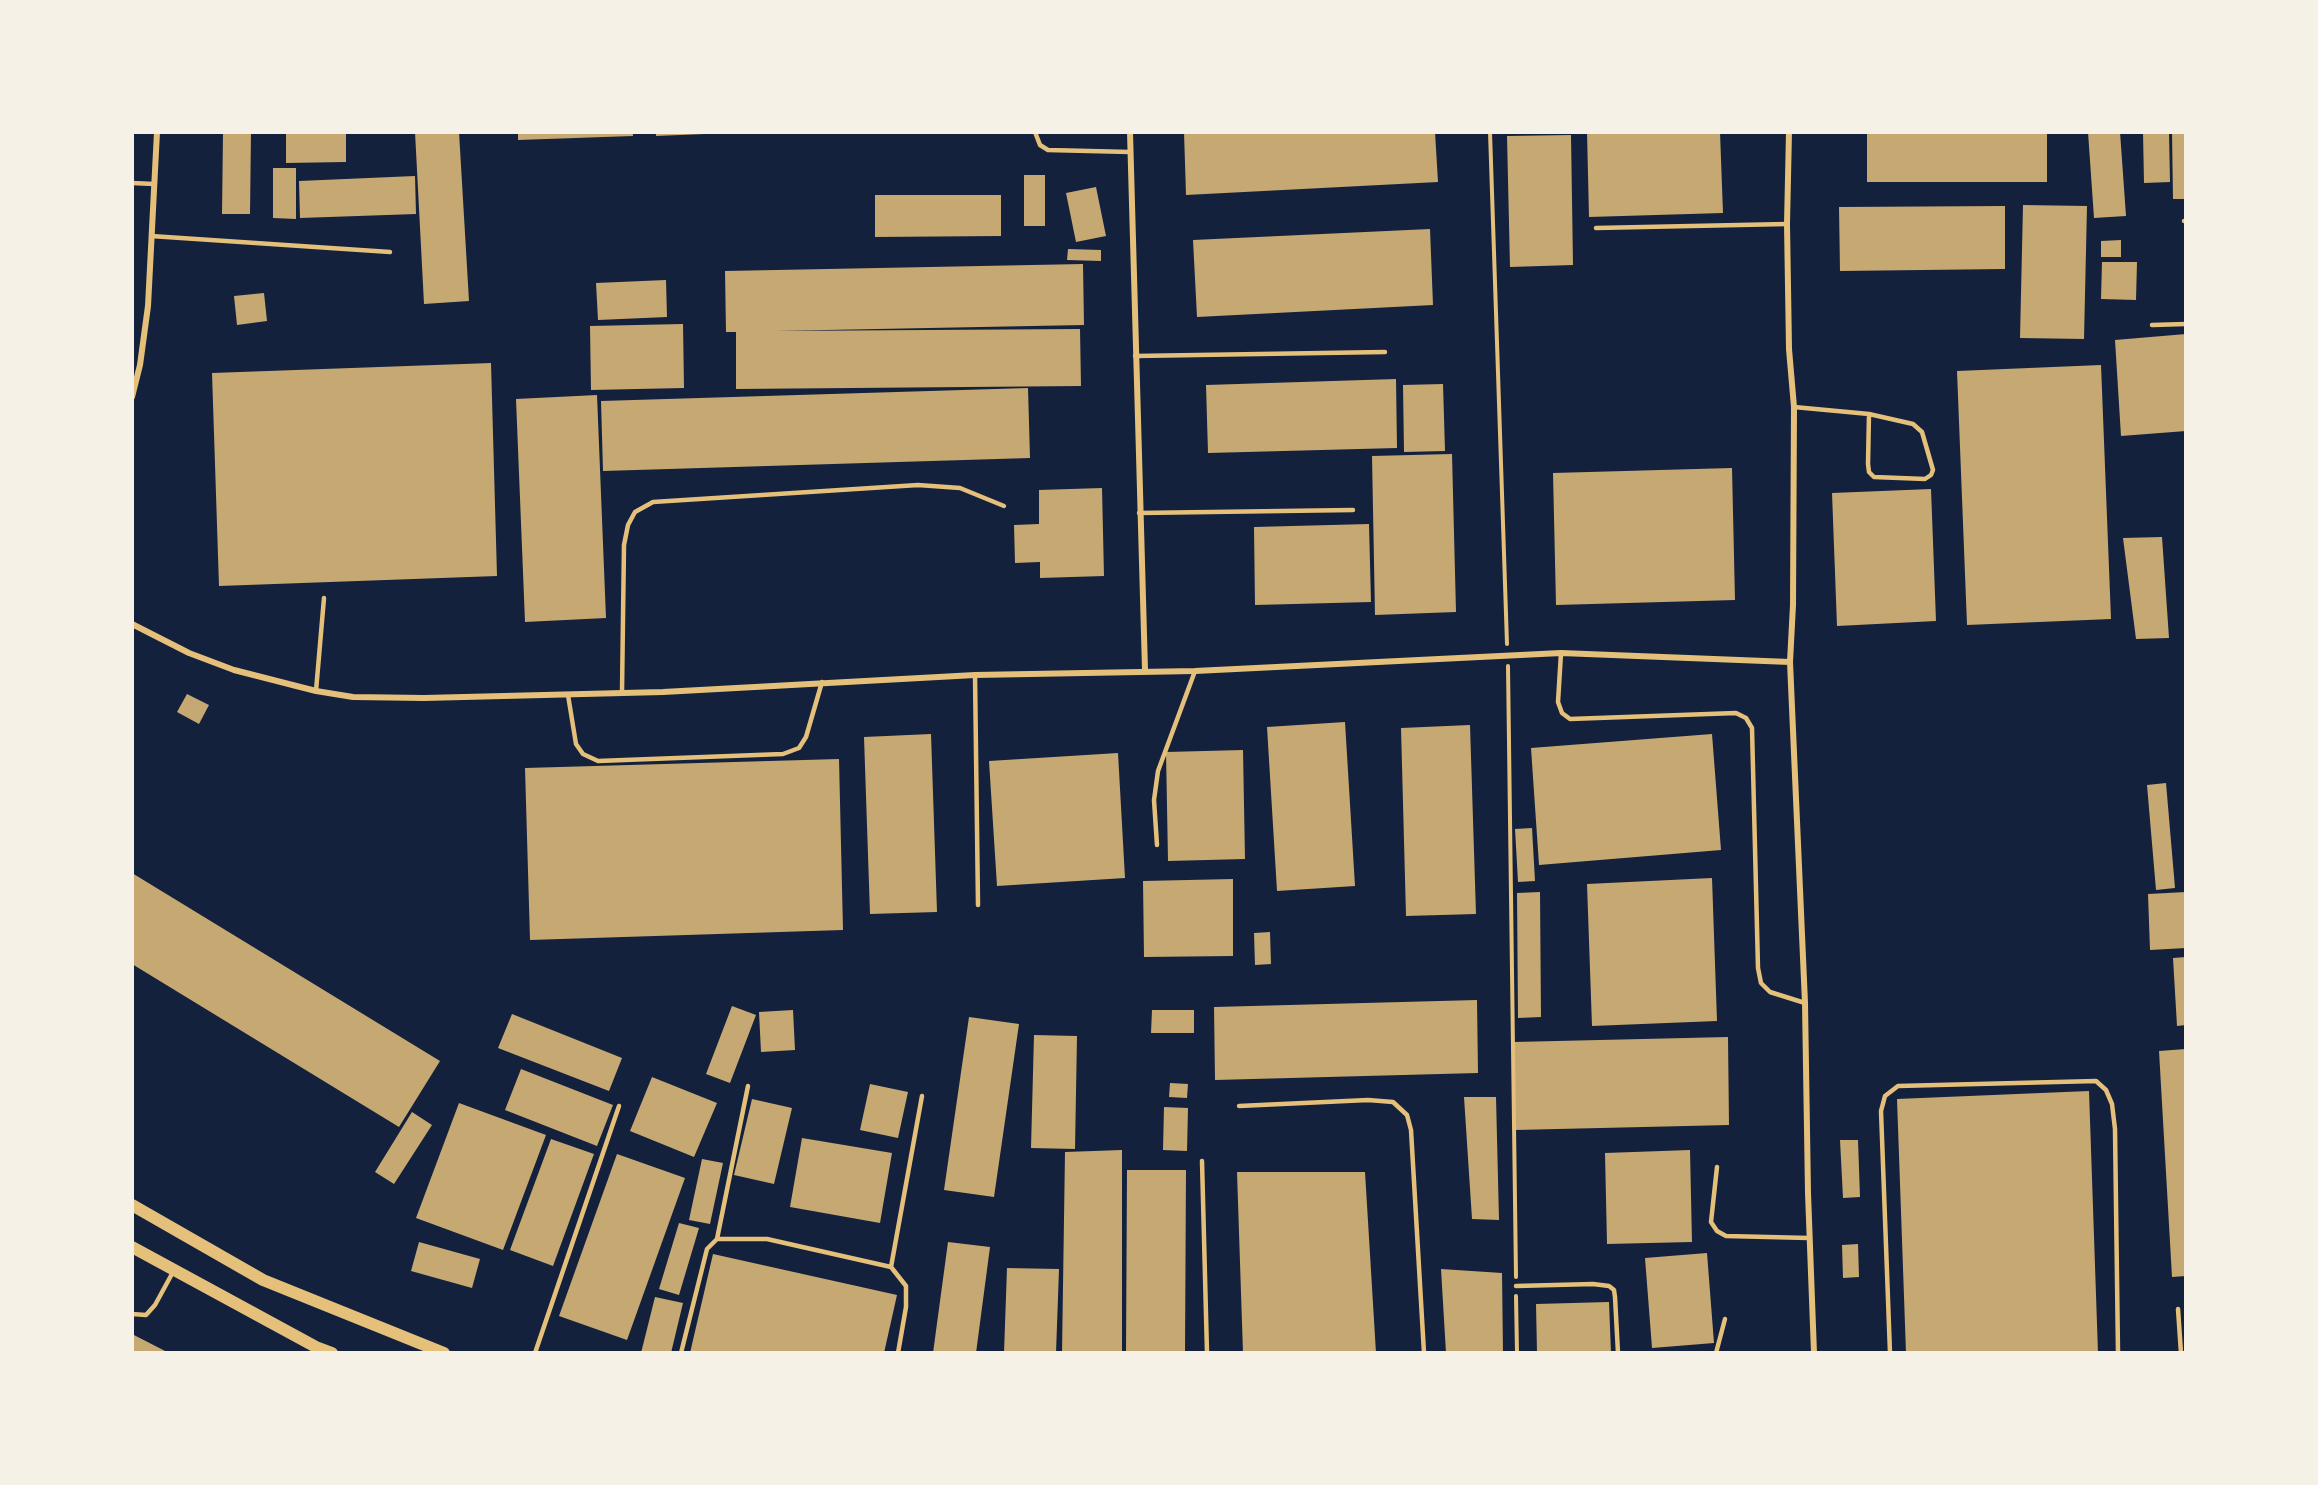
<!DOCTYPE html>
<style>
body{margin:0}
#map{position:relative;width:2318px;height:1485px;overflow:hidden;background:#14213d;font-family:Manrope,sans-serif}
canvas{display:block}
.frame{position:absolute;inset:0;border:134px solid #f6f1e7;pointer-events:none}
</style>
<div id="map">
<canvas width="2318" height="1485"></canvas>
<div class="frame"></div>
</div>
<script>
const ctx = document.querySelector('canvas').getContext('2d');
ctx.lineJoin = 'round';
function fillPath(path, color) { ctx.fillStyle = color; ctx.fill(path, 'evenodd'); }
const poly = rows => new Path2D(rows.map(r => 'M' + r).join(''));
function stroke(path, color, width, dash) { ctx.strokeStyle = color; ctx.lineWidth = width; ctx.lineCap = dash ? 'butt' : 'round'; ctx.setLineDash(dash || []); ctx.stroke(path); }
fillPath(poly([
 [223,132,251,132,250,214,222,214],
 [286,132,346,132,346,162,286,163],
 [415,132,459,132,469,301,424,304],
 [518,132,633,132,633,136,518,140],
 [656,132,705,132,705,134,656,136],
 [1184,132,1435,132,1438,182,1186,195],
 [1587,132,1720,132,1723,213,1589,217],
 [1867,132,2047,132,2047,182,1867,182],
 [2088,132,2120,132,2126,216,2094,218],
 [2143,132,2169,132,2170,182,2144,183],
 [2172,132,2186,132,2186,199,2173,199],
 [1571,135,1573,265,1510,267,1507,136],
 [273,168,296,168,296,219,273,218],
 [1024,175,1045,175,1045,226,1024,226],
 [415,176,416,214,300,218,299,181],
 [1096,187,1106,236,1076,242,1066,193],
 [875,195,1001,195,1001,236,875,237],
 [2023,205,2087,206,2084,339,2020,338],
 [2005,206,2005,269,1840,271,1839,207],
 [1430,229,1433,305,1197,317,1193,240],
 [2121,240,2121,257,2101,257,2101,241],
 [1068,249,1101,250,1101,261,1067,260],
 [2102,262,2137,262,2136,300,2101,299],
 [1083,264,1084,325,774,331,1080,329,1081,386,736,389,736,332,726,332,725,271],
 [666,280,667,317,598,320,596,283],
 [264,293,267,321,237,325,234,296],
 [683,324,684,388,591,390,590,326],
 [2186,334,2186,431,2121,436,2115,340],
 [491,363,497,576,219,586,212,373],
 [2101,365,2111,619,1967,625,1957,371],
 [1396,379,1397,448,1208,453,1206,385],
 [1443,384,1445,451,1404,452,1403,385],
 [1028,388,1030,458,603,471,601,401],
 [597,395,606,618,525,622,516,399],
 [1452,454,1456,612,1375,615,1372,456],
 [1732,468,1735,600,1556,605,1553,473],
 [1102,488,1104,576,1040,578,1040,562,1015,563,1014,525,1039,524,1039,490],
 [1931,489,1936,621,1837,626,1832,493],
 [1369,524,1371,602,1255,605,1254,527],
 [2162,537,2169,638,2136,639,2123,538],
 [187,694,209,705,199,724,177,712],
 [1345,722,1355,886,1277,891,1267,727],
 [1470,725,1476,914,1406,916,1401,728],
 [931,734,937,912,870,914,864,737],
 [1712,734,1721,850,1539,865,1531,748],
 [1243,750,1245,859,1168,861,1166,752],
 [1118,753,1125,878,997,886,989,761],
 [839,759,843,930,530,940,525,768],
 [2166,783,2175,888,2156,890,2147,785],
 [1532,828,1535,881,1518,882,1515,829],
 [132,873,440,1061,399,1127,132,964],
 [1712,878,1717,1021,1592,1026,1587,884],
 [1233,879,1233,956,1144,957,1143,881],
 [1540,892,1541,1017,1518,1018,1517,893],
 [2186,892,2186,948,2150,950,2148,894],
 [1270,932,1271,964,1255,965,1254,933],
 [2186,957,2186,1025,2177,1026,2173,958],
 [1477,1000,1478,1073,1215,1080,1214,1007],
 [732,1006,756,1015,730,1083,706,1074],
 [793,1010,795,1050,761,1052,759,1012],
 [1152,1010,1194,1010,1194,1033,1151,1033],
 [512,1014,622,1058,609,1091,498,1048],
 [969,1017,1019,1024,994,1197,944,1190],
 [1034,1035,1077,1036,1075,1149,1031,1148],
 [1728,1037,1729,1125,1515,1130,1514,1042],
 [2186,1049,2186,1276,2172,1277,2159,1051],
 [521,1069,613,1105,597,1146,505,1110],
 [652,1077,717,1103,694,1157,630,1131],
 [1170,1083,1188,1084,1187,1098,1169,1097],
 [870,1084,908,1092,898,1138,860,1130],
 [2089,1091,2098,1353,1906,1353,1897,1099],
 [1464,1097,1496,1097,1499,1220,1472,1219],
 [752,1099,792,1108,774,1184,734,1175],
 [459,1103,546,1135,503,1250,416,1218],
 [1164,1107,1188,1108,1187,1151,1163,1150],
 [412,1112,432,1125,394,1184,375,1172],
 [802,1138,892,1153,880,1223,790,1207],
 [551,1139,594,1154,553,1266,510,1250],
 [1840,1140,1858,1140,1860,1197,1843,1198],
 [1122,1150,1122,1353,1062,1353,1065,1152],
 [1690,1150,1692,1242,1607,1244,1605,1153],
 [617,1154,685,1178,627,1340,559,1316],
 [702,1159,723,1163,710,1224,689,1220],
 [1127,1170,1186,1170,1185,1353,1126,1353],
 [1237,1172,1365,1172,1376,1353,1243,1353],
 [679,1223,699,1228,679,1295,659,1289],
 [419,1242,480,1259,472,1288,411,1271],
 [948,1242,990,1247,976,1353,933,1353],
 [1858,1244,1859,1277,1843,1278,1842,1245],
 [1707,1253,1714,1343,1652,1348,1645,1258],
 [713,1254,897,1295,884,1353,690,1353],
 [1007,1268,1059,1269,1056,1353,1004,1353],
 [1441,1269,1502,1273,1503,1353,1446,1353],
 [655,1297,683,1303,671,1353,641,1353],
 [1609,1302,1611,1353,1537,1353,1536,1304],
 [132,1334,169,1353,132,1353]
]), '#c6a872');
stroke(poly([
 [1490,132,1507,644],
 [1508,666,1516,1277],
 [1516,1296,1517,1353]
]), '#e5c07b', 4);
stroke(poly([
 [1035,132,1040,145,1048,150,1130,152],
 [132,183,154,184],
 [2184,221,2186,221],
 [1596,228,1787,224],
 [151,236,390,252],
 [2152,325,2186,324],
 [1135,356,1385,352],
 [1794,407,1869,414,1913,424,1922,432,1933,470,1931,475,1925,479,1874,477,1869,472,1868,464,1869,414],
 [1139,513,1353,510],
 [1561,653,1558,702,1562,713,1570,719,1736,713,1746,718,1752,728,1758,968,1761,983,1770,992,1805,1003],
 [975,675,978,905],
 [316,691,324,598],
 [622,692,624,545,628,525,635,512,653,502,918,485,960,488,1004,506],
 [568,695,576,744,583,754,598,761,783,754,799,748,806,737,822,682],
 [1157,845,1154,800,1158,771,1195,671],
 [1239,1106,1368,1100,1393,1102,1407,1115,1411,1130,1424,1353],
 [1202,1161,1207,1353],
 [1717,1167,1711,1222,1717,1231,1726,1236,1809,1238],
 [717,1239,748,1086],
 [891,1267,922,1096],
 [1516,1286,1593,1284,1609,1286,1614,1290,1615,1297,1618,1353],
 [2178,1309,2181,1353],
 [132,1314,146,1315,155,1305,173,1272],
 [535,1353,619,1106],
 [681,1353,707,1249,717,1239,767,1239,891,1267,906,1286,906,1307,898,1353],
 [1716,1353,1725,1319],
 [1890,1353,1881,1111,1885,1096,1898,1086,2096,1081,2106,1090,2112,1104,2115,1129,2118,1353]
]), '#e5c07b', 4.5);
stroke(poly([
 [1130,132,1145,670],
 [1789,132,1787,224,1789,349,1794,407,1793,605,1790,662,1805,1003,1808,1193,1814,1353],
 [132,397,140,365,148,306,157,132],
 [132,624,189,653,234,670,316,691,353,697,424,698,663,692,975,675,1195,671,1561,653,1790,662]
]), '#e5c07b', 6);
stroke(poly([
 [132,1205,263,1280,444,1353],
 [132,1247,316,1347,332,1353]
]), '#e5c07b', 12);
</script>
